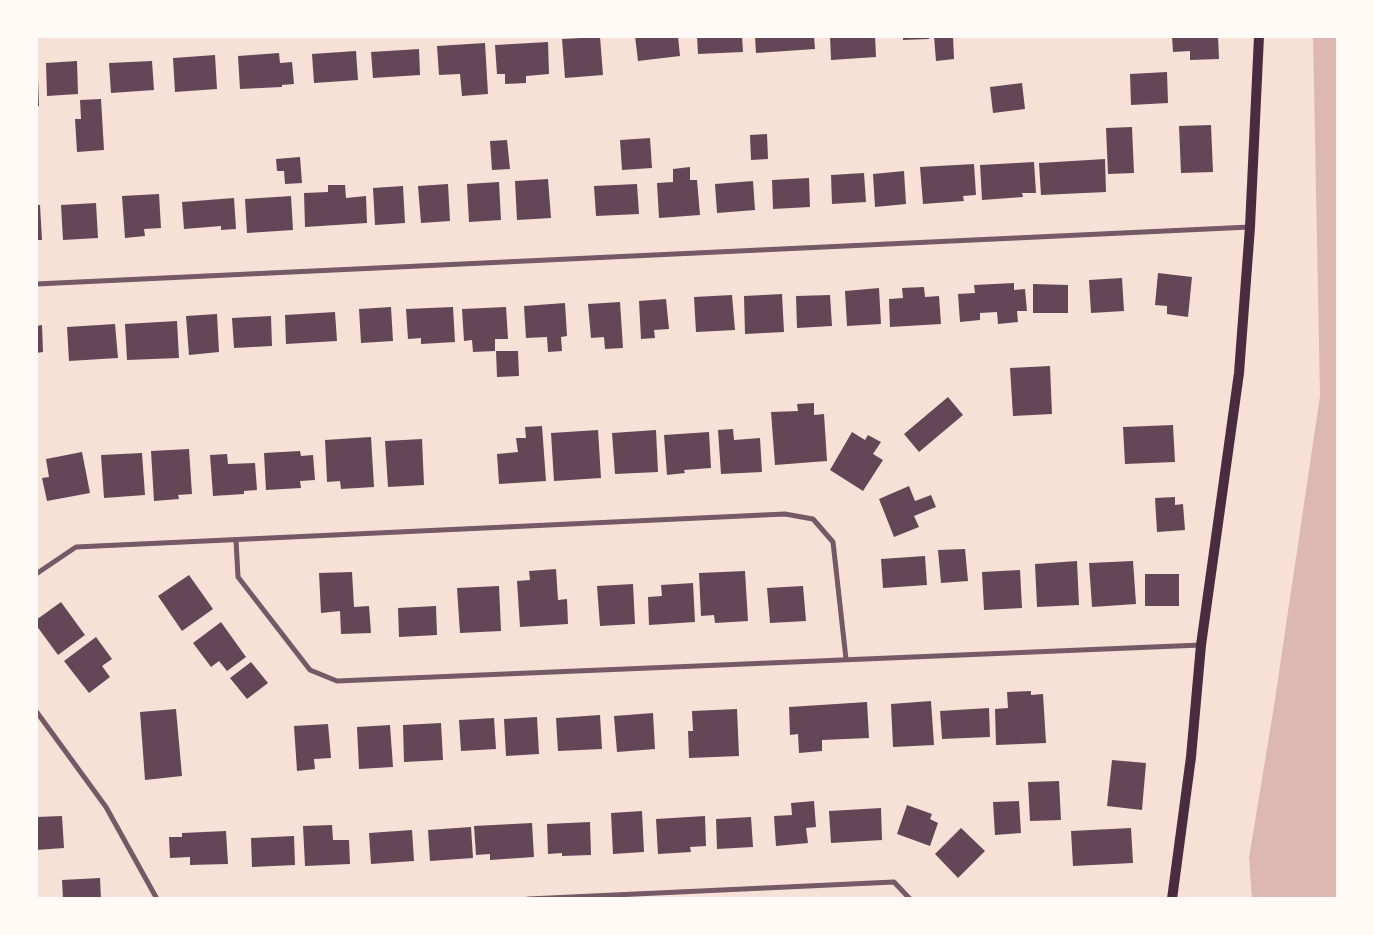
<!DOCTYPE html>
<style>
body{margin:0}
#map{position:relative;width:1374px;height:935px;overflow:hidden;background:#f7e1d7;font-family:Montserrat,sans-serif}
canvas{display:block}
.frame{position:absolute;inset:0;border:38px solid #fffaf5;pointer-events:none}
</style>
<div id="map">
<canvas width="1374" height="935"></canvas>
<div class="frame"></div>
</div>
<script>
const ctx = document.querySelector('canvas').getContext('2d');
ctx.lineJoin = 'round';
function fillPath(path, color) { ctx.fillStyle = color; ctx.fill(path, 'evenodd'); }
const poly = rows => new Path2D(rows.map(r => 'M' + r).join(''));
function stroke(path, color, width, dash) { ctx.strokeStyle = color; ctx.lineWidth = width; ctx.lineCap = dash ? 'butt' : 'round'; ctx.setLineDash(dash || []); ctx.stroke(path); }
fillPath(poly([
 [1313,36,1338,36,1338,899,1252,899,1249,858,1274,706,1320,396]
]), '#dcb8b0');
fillPath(poly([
 [635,36,678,36,680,56,638,61],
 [697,36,742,36,743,52,698,54],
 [755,36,814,36,815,49,756,53],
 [830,36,875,36,876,57,831,60],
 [903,36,929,36,929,39,903,40],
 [934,36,953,36,954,59,936,61],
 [1172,36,1218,36,1219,59,1190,60,1190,51,1173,52],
 [600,37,603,75,565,78,562,39],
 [548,42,549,74,526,76,526,83,505,84,505,74,497,74,495,45],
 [485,43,488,94,462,96,460,74,439,75,437,46],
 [419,49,420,75,373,78,371,52],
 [356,51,358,80,314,83,312,54],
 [279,53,280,63,292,62,294,84,282,85,282,87,240,89,238,56],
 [215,55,217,89,175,92,173,58],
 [77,61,78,94,47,96,46,63],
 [152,61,154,90,111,93,109,63],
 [1167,72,1168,103,1131,105,1130,74],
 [36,78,38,78,39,106,36,106],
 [1022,83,1025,109,993,113,990,87],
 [101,99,104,150,77,152,75,119,81,119,80,100],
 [1211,125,1213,172,1181,173,1179,126],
 [1132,127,1134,173,1108,174,1106,128],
 [767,134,768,159,751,160,750,135],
 [650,138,652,168,622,170,620,140],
 [507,140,510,169,492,170,490,141],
 [300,157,302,183,285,184,284,171,277,171,276,159],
 [1105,159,1106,192,1041,195,1039,163],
 [1034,162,1036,193,1022,193,1023,197,982,200,980,165],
 [974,164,976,195,963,196,964,201,923,204,920,167],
 [690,167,690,180,697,180,700,215,659,218,657,183,673,182,673,169],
 [904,171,906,204,875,207,873,174],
 [864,173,866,202,832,204,831,175],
 [809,178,810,207,773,209,772,180],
 [548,179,551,218,517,220,515,181],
 [753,181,755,210,717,213,715,184],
 [499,182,501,220,469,222,467,184],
 [448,184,450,221,421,223,418,186],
 [637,184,639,214,596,216,594,186],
 [328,185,345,185,346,198,366,196,367,223,305,227,304,193,328,192],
 [403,186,405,223,375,225,373,188],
 [159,194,161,228,144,229,145,236,125,238,122,196],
 [291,196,293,230,247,233,245,199],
 [234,198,236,229,221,230,221,226,184,229,182,202],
 [96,203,98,238,63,240,61,205],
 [36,205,40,205,42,240,36,240],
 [1158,273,1192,277,1188,317,1167,314,1167,306,1155,305],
 [1122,278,1124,311,1091,313,1089,280],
 [1014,283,1014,290,1025,289,1027,311,1017,311,1018,322,998,324,997,312,980,313,980,320,960,322,958,294,975,293,974,285],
 [1033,284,1068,285,1068,313,1033,313],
 [924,287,925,297,939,296,941,324,890,327,889,299,903,298,902,288],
 [879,288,881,324,847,326,845,291],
 [782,294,784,332,745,334,744,296],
 [732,295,735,330,696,332,694,297],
 [830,295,832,326,797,328,796,296],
 [666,299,669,329,654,330,655,338,641,339,639,301],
 [620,302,623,348,605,349,604,337,591,338,588,304],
 [565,303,567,336,561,337,562,351,548,352,547,337,526,338,524,306],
 [391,307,393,341,361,343,359,309],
 [453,307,455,342,421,344,421,338,408,339,406,309],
 [506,307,508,339,495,339,495,351,473,352,472,340,464,341,462,309],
 [335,312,337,341,286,344,285,315],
 [217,314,219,352,189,355,186,316],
 [271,316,272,346,234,348,232,318],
 [177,321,179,358,127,360,125,324],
 [115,324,118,358,69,361,67,327],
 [42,325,43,352,36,353,36,326],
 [496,351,518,351,519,376,497,377],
 [1050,366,1052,414,1013,416,1010,368],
 [948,397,963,415,919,452,904,434],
 [814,403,814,415,824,414,827,461,775,465,771,412,798,411,797,404],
 [1173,425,1175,462,1125,464,1123,427],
 [542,426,546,481,499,484,497,454,518,452,516,438,526,438,525,427],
 [733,429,734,440,760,438,762,472,721,474,718,430],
 [598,430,601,478,554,481,551,433],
 [656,430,658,472,615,474,612,433],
 [709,432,711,468,684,470,685,473,667,475,664,435],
 [852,432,865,440,868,435,881,442,873,454,883,460,863,491,830,470],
 [371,437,374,487,341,489,340,481,327,482,325,440],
 [422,439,424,485,388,487,385,441],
 [189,449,192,494,178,495,179,499,154,501,151,451],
 [300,451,301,456,313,455,315,480,300,481,301,488,266,490,264,453],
 [82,452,90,493,47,501,42,478,49,477,46,459],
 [142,453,145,495,104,498,101,455],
 [227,454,228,464,255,463,257,490,244,491,244,494,213,496,210,455],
 [909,486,915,501,931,495,936,507,914,516,919,527,894,537,879,499],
 [1175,497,1175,505,1183,504,1185,530,1157,532,1155,498],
 [965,549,968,581,941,583,938,550],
 [925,556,927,585,883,588,881,559],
 [1077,561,1079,605,1037,607,1035,564],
 [1133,561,1136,604,1092,607,1089,563],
 [556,569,558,600,567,599,568,624,520,627,517,581,530,580,529,571],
 [1020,570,1022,608,984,610,982,572],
 [745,571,748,621,715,623,714,615,701,616,699,573],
 [352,572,354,607,369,606,371,633,341,634,340,611,321,613,319,573],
 [1145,574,1179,574,1179,606,1145,606],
 [189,575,213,609,182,631,158,596],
 [693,583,695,622,649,625,648,597,662,596,661,585],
 [633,584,635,624,600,626,597,586],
 [499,586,501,631,460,633,457,588],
 [803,586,806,621,770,623,767,588],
 [61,602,85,635,58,655,36,625,36,620],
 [436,606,437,635,399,637,398,608],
 [221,622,246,657,227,671,219,661,211,667,193,643],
 [96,637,112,659,102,666,110,677,89,693,64,661],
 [251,662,268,683,247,699,230,678],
 [1031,691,1031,695,1043,694,1046,743,996,745,995,709,1008,708,1007,692],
 [931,701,934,745,893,747,891,704],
 [867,702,869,738,822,740,822,751,799,753,798,734,790,735,789,707],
 [989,708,990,737,942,739,940,711],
 [176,709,182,776,145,780,140,712],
 [737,709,739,756,689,758,688,731,693,731,692,711],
 [653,713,655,749,617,752,614,716],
 [600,715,602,749,558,751,556,718],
 [537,717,539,754,506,756,504,719],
 [494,718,496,749,461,751,459,720],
 [441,723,443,760,404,762,403,725],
 [328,724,331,758,314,759,315,769,297,771,294,726],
 [390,725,393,767,359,769,357,727],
 [1112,760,1146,763,1142,810,1107,806],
 [1059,781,1061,820,1030,821,1028,782],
 [814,801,816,827,806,828,808,843,776,846,774,816,792,815,791,803],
 [1019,801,1021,833,995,835,993,802],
 [907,805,932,814,930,819,938,823,930,846,897,834],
 [881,808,882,840,831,843,829,811],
 [642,811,644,852,613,854,611,813],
 [62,816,64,848,36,850,36,817],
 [705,816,706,846,690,847,691,852,658,854,656,819],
 [751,817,753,847,717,849,716,819],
 [590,822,591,855,562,856,562,853,548,854,547,824],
 [532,823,534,857,490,860,490,854,476,855,474,826],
 [332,825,333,840,349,840,350,864,305,866,303,826],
 [471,827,473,858,430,861,428,830],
 [961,828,985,851,958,878,935,854],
 [1131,828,1133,863,1073,866,1071,831],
 [412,830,414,861,371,864,369,833],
 [226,831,228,864,190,865,190,857,170,858,169,837,182,837,182,833],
 [294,836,295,865,252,867,251,838],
 [100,878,101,899,63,899,62,880]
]), '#644757');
stroke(poly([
 [36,284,1250,227],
 [236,540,238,577,310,670,337,681,1201,645],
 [36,574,76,547,785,514,813,519,833,542,846,659],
 [36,711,106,807,157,899],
 [528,899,894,882,910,899]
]), '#755966', 5);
stroke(poly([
 [1172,899,1191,757,1201,645,1239,373,1250,227,1259,36]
]), '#4a2c40', 10);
</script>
